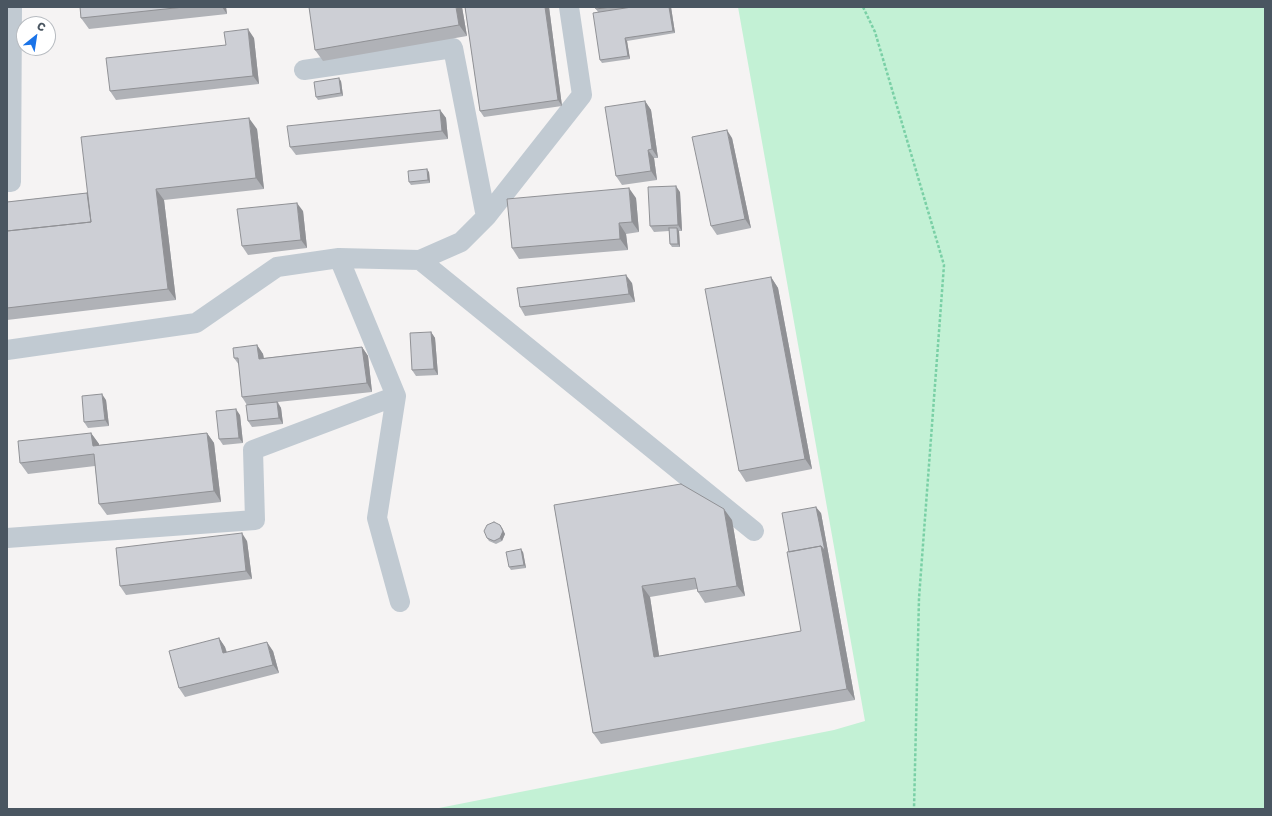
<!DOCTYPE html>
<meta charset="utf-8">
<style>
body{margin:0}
#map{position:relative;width:1272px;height:816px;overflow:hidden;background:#f5f3f3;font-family:"Golos Text",sans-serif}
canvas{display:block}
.frame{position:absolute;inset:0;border:8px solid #4a5661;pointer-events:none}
.north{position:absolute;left:16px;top:16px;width:40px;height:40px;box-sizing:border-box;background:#fff;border:1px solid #b7bbc0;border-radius:50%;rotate:30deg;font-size:11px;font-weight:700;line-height:16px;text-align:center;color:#4a5661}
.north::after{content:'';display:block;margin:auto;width:14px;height:18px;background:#1a73e8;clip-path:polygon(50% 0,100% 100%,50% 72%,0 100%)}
</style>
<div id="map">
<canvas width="1272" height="816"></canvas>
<div class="frame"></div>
<div class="north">С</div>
</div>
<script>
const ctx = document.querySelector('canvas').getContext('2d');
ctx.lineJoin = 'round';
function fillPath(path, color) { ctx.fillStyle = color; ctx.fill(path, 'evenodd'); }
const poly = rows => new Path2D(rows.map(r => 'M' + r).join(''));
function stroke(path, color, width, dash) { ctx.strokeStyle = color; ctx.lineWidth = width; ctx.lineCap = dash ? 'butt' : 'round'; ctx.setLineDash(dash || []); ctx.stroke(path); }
fillPath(poly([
 [738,7,1265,7,1265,809,434,809,834,730,865,721]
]), '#c3f1d5');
stroke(poly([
 [863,7,875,32,944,265,919,598,914,809]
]), '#7ad0a6', 2.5, [3, 2]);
stroke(poly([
 [304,70,453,48,486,217,461,242,420,260,754,531],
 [7,182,11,182,12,7],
 [486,217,582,95,569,7],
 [7,350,196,323,277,267,339,258],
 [7,538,255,520,253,450,396,396],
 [400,602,377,518,396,396,339,258,420,260]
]), '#c1cad2', 20);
fillPath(poly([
 [80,7,226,7,227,14,89,29,81,18],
 [462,7,467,36,323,61,315,50],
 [465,7,549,7,562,106,484,117,480,111],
 [595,7,671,7,675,33,627,41,630,59,602,63,600,60,598,12,596,9],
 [254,38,259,84,116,100,110,91,226,45],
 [341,81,343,96,318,100,316,97],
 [645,101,651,110,658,158,654,158,657,180,622,185,616,176],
 [440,110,446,118,448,139,296,155,290,147],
 [257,129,264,189,164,200,176,300,7,320,7,202,87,193],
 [732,138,751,228,717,235,711,226],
 [429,172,430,183,411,185,409,182],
 [680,192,682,231,679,231,680,247,672,247,670,244,669,231,654,232,650,226],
 [636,198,639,232,626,234,628,250,519,259,512,248],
 [303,211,307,248,248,255,242,246],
 [771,277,778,288,812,469,746,482,739,471],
 [632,283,635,302,525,316,520,307],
 [431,332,435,338,438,375,416,376,412,370],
 [257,345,263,354,264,358,362,347,368,356,372,392,278,402,281,408,283,424,252,427,248,421,247,405,242,397,239,365,234,358],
 [106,400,109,426,88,428,84,422],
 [240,415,243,443,223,445,219,439],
 [91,433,99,444,99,445,207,433,214,443,221,502,107,515,99,504,95,466,28,474,20,463],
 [554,505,732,520,745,596,705,603,698,592,697,589,650,597,659,656,801,631,789,552,821,513,855,700,601,744,593,733],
 [502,528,505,534,502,541,496,544,489,541,487,538],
 [247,541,252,579,126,595,120,586],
 [523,552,526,568,511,570,509,567],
 [219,638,225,647,227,652,273,651,279,673,185,697,179,688]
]), '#b0b2b7');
fillPath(poly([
 [222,7,226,7,227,14],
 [456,7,462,7,467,36,459,25],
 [545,7,549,7,562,106,558,100],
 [669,7,671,7,675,33,673,31],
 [248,29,254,38,259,84,253,76],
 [625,38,627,41,630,59,628,56],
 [339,78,341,81,343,96,341,93],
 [645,101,651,110,658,158,652,149],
 [440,110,446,118,448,139,442,131],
 [249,118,257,129,264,189,256,178],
 [727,130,732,138,751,228,745,219],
 [648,150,654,158,657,180,651,171],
 [427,169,429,172,430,183,428,180],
 [676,186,680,192,682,231,678,225],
 [629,188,636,198,639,232,632,222],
 [156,189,164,200,176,300,168,289],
 [297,203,303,211,307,248,301,240],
 [619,223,626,234,628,250,620,239],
 [677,228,679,231,680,247,678,244],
 [626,275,632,283,635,302,629,294],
 [771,277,778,288,812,469,805,459],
 [431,332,435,338,438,375,434,369],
 [257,345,263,354,265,367,259,359],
 [362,347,368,356,372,392,367,383],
 [102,394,106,400,109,426,105,420],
 [277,402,281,408,283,424,279,418],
 [236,409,240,415,243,443,239,438],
 [91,433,99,444,100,456,93,446],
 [207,433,214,443,221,502,214,491],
 [816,507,821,513,855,700,847,689,821,546],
 [724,509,732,520,745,596,737,586],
 [500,525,502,528,505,534,502,541,500,538],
 [242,533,247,541,252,579,246,571],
 [521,549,523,552,526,568,524,565],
 [642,586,650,597,661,668,654,657],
 [219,638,225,647,229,662,223,653],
 [267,642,273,651,279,673,273,665]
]), '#909195');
const building = poly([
 [80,7,184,7,81,18,80,7],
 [309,7,456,7,459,25,315,50,309,7],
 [465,7,545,7,558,100,480,111,465,7],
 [595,7,611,7,596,9,595,7],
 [632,7,669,7,673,31,625,38,628,56,600,60,593,13,632,7],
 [248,29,253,76,110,91,106,58,226,45,224,32,248,29],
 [339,78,341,93,316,97,314,82,339,78],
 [645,101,652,149,648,150,651,171,616,176,605,107,645,101],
 [440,110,442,131,290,147,287,126,440,110],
 [249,118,256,178,156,189,168,289,7,308,7,231,91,222,81,137,249,118],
 [727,130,745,219,711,226,692,137,727,130],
 [427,169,428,180,409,182,408,171,427,169],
 [676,186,678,225,650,226,648,187,676,186],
 [629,188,632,222,619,223,620,239,512,248,507,199,629,188],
 [87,193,91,222,7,231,7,202,87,193],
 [297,203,301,240,242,246,237,209,297,203],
 [669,228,677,228,678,244,670,244,669,228],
 [626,275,629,294,520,307,517,288,626,275],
 [771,277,805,459,739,471,705,289,771,277],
 [431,332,434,369,412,370,410,333,431,332],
 [257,345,259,359,362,347,367,383,242,397,238,358,234,358,233,348,257,345],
 [102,394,105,420,84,422,82,396,102,394],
 [277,402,279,418,248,421,246,405,277,402],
 [236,409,239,438,219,439,216,411,236,409],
 [91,433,93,446,207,433,214,491,99,504,94,454,20,463,18,441,91,433],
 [681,484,724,509,737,586,698,592,695,578,642,586,654,657,801,631,787,552,821,546,847,689,593,733,554,505,681,484],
 [816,507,825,551,821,546,789,552,782,513,816,507],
 [494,522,500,525,503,531,500,538,494,541,487,538,484,531,487,525,494,522],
 [242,533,246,571,120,586,116,548,242,533],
 [521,549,524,565,509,567,506,552,521,549],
 [219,638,223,653,267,642,273,665,179,688,169,651,219,638]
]);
fillPath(building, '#cdcfd5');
stroke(building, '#909195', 1);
</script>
